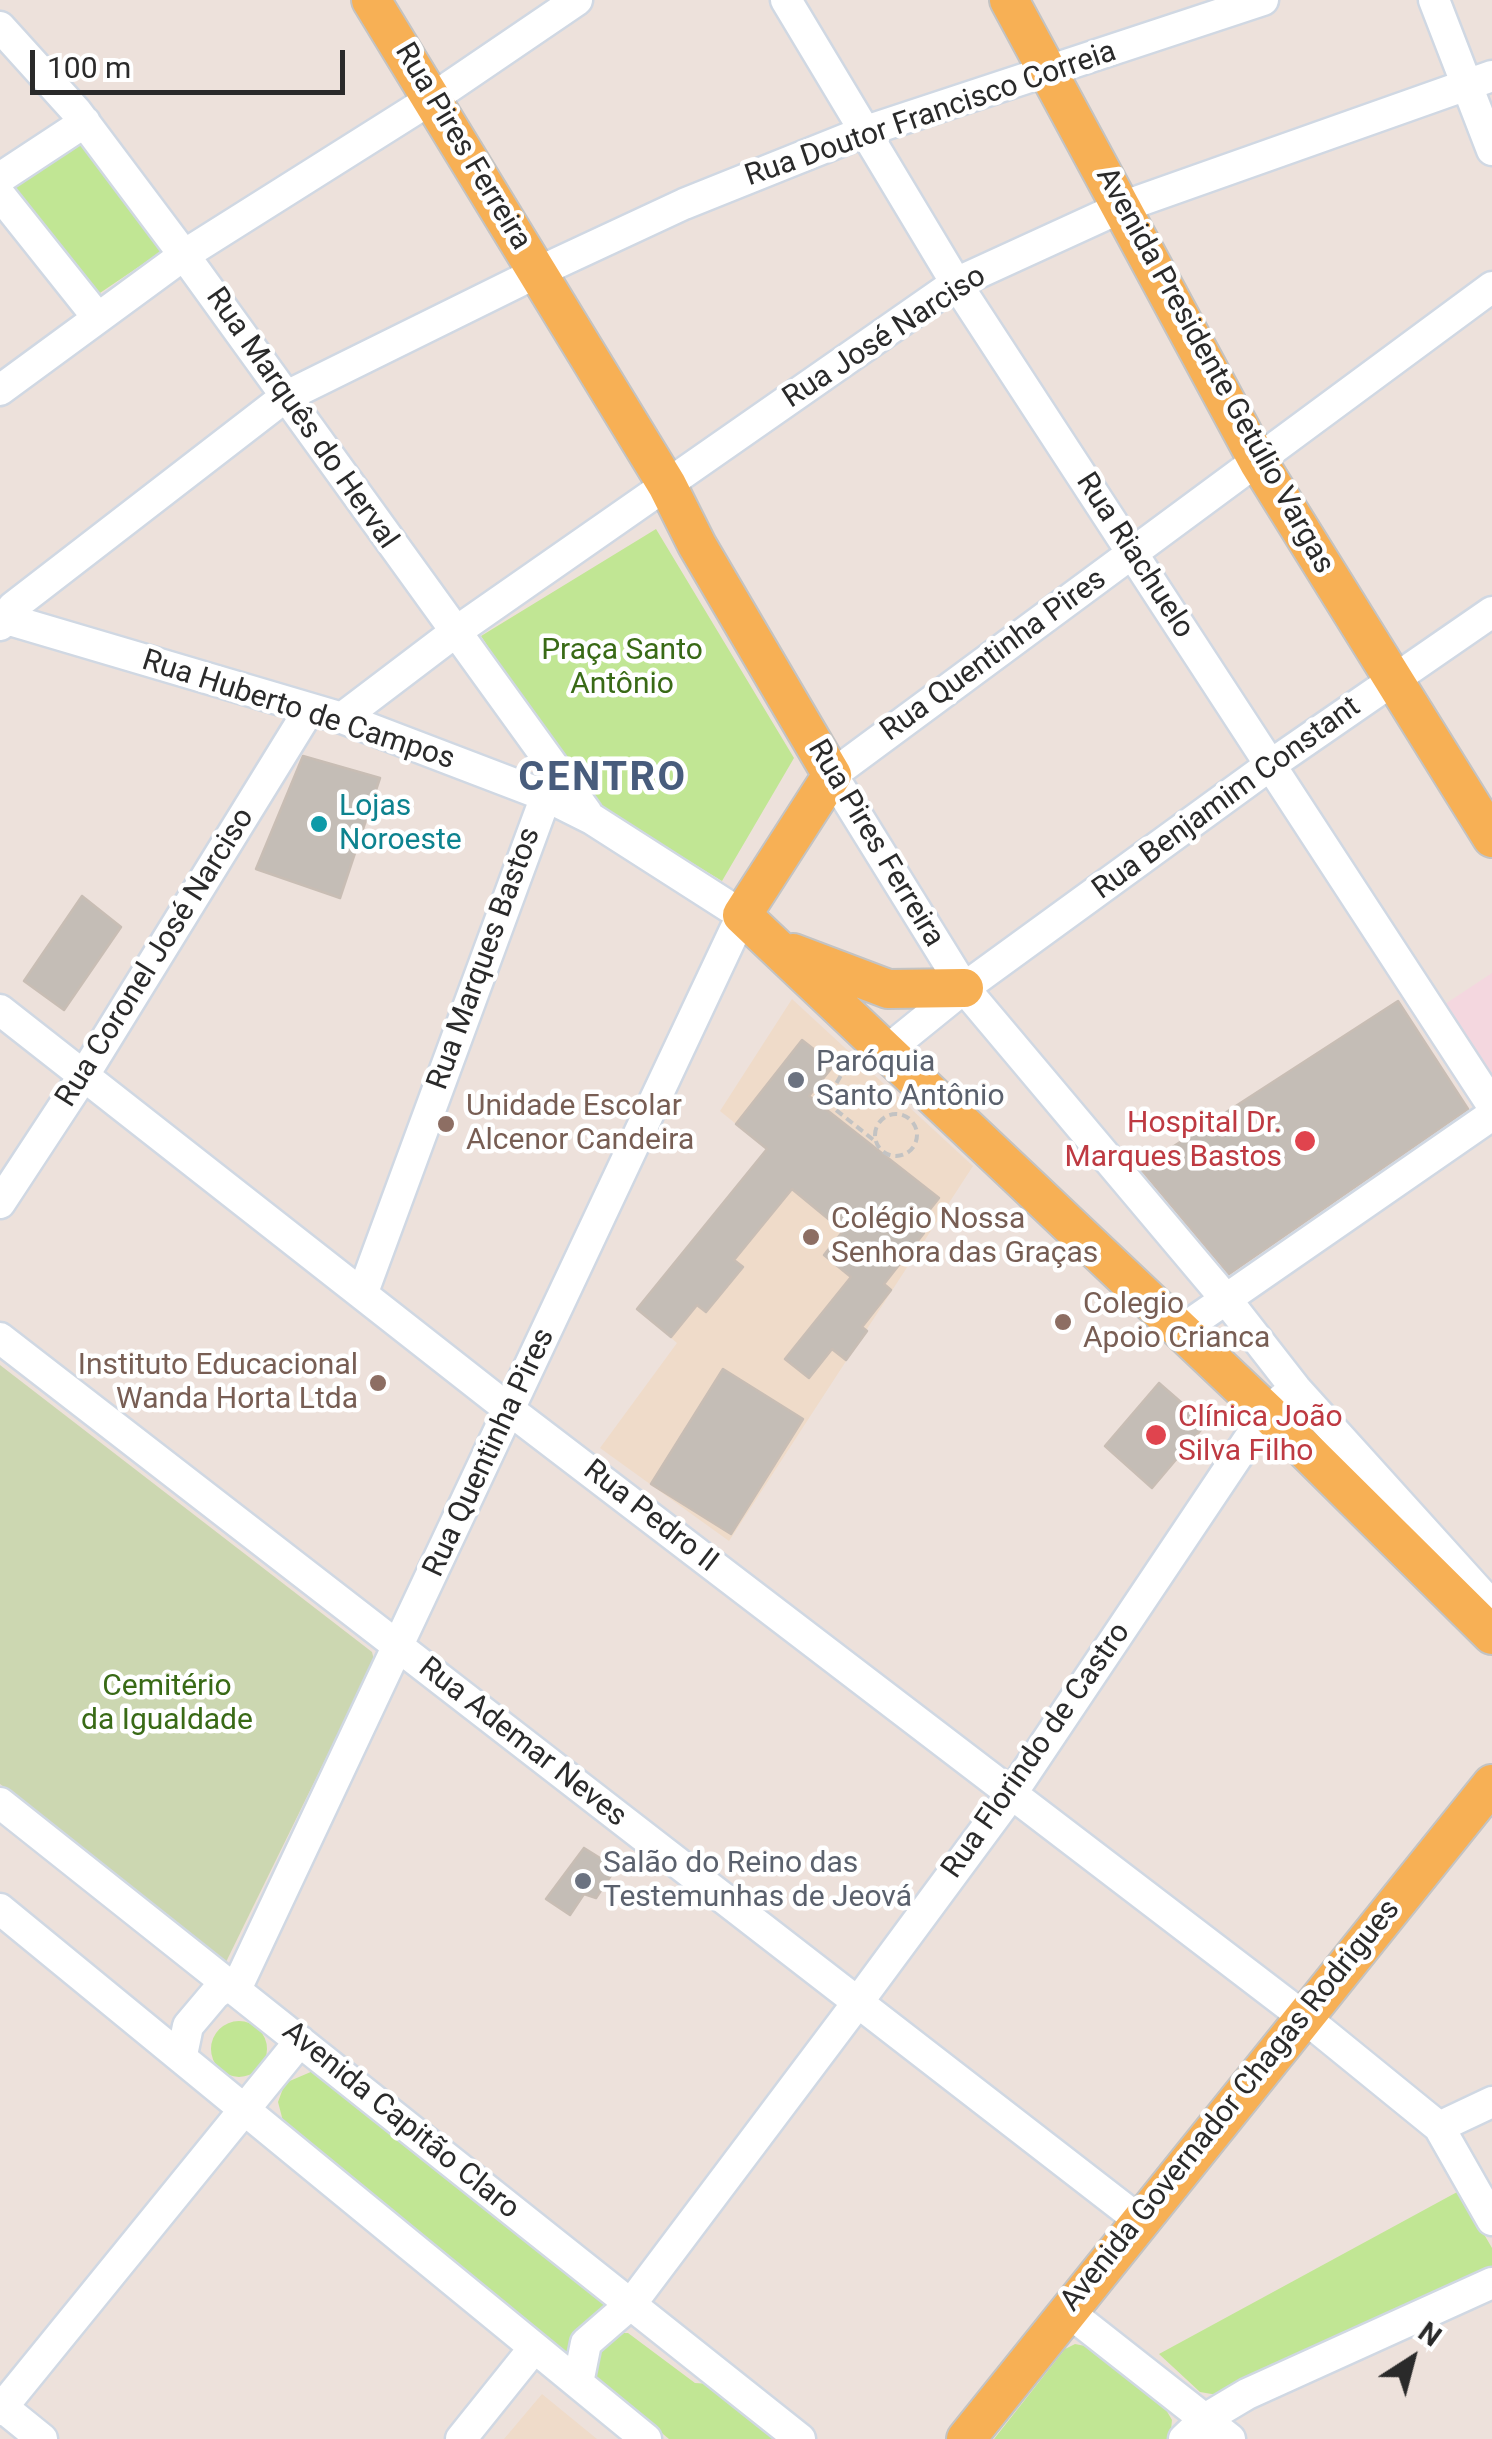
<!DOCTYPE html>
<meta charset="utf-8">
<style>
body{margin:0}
#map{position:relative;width:1492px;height:2439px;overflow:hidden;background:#ede1db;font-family:Roboto,sans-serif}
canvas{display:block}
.north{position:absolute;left:1362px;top:2309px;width:100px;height:100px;-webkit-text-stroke:8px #fff;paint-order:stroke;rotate:36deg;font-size:28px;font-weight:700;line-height:40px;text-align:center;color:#2a2a2a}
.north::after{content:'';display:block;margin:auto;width:35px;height:45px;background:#2a2a2a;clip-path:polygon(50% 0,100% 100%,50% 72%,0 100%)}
.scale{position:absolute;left:30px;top:50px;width:315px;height:45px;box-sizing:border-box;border:5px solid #2a2a2a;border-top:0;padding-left:12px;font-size:30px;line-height:35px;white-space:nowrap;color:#2a2a2a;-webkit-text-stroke:8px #fff;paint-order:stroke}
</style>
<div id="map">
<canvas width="1492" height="2439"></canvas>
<div class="north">N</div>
<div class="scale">100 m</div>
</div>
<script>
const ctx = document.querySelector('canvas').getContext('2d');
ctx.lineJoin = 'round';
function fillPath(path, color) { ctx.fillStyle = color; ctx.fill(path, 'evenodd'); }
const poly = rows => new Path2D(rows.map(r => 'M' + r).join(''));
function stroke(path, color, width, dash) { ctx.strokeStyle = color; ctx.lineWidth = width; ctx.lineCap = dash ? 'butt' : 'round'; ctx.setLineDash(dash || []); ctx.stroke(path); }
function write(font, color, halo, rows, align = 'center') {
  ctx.font = font + ' Roboto,sans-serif'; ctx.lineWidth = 9; ctx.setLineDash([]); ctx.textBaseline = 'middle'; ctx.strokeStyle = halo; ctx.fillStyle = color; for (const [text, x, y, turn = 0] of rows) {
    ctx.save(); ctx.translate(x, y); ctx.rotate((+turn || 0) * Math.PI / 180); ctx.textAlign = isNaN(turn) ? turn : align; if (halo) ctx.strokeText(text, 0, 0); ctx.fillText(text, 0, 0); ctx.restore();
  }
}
fillPath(poly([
 [792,999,973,1166,729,1541,600,1448,677,1343,637,1309,767,1149,720,1111],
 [542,2394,597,2439,504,2439]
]), '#efdbc9');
fillPath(poly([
 [1492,973,1492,1096,1436,1010]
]), '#f4d7df');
fillPath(poly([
 [84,133,168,247,97,295,13,186],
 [656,529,794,758,722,881,589,800,481,636],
 '211 2049a28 28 0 1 1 56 0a28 28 0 1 1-56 0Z',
 [313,2071,323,2073,615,2307,601,2311,578,2329,569,2357,283,2121,278,2102,285,2083],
 [1459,2191,1492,2248,1492,2270,1223,2396,1200,2392,1159,2354],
 [618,2333,628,2333,695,2383,710,2384,778,2439,669,2439,594,2377,592,2358],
 [1075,2344,1085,2346,1165,2408,1172,2420,1170,2439,994,2439,1065,2349]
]), '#c1e694');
fillPath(poly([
 [0,1365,372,1652,374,1660,226,1962,0,1784]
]), '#ccd7b1');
const building = poly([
 [303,756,380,778,340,898,256,869,303,756],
 [82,896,121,927,64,1010,24,981,82,896],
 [1398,1001,1468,1109,1229,1274,1140,1168,1398,1001],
 [802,1040,834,1065,809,1096,939,1198,916,1227,924,1233,884,1284,891,1290,862,1327,867,1331,846,1360,832,1349,809,1378,785,1359,851,1277,824,1255,843,1231,792,1189,734,1260,743,1267,706,1312,697,1305,671,1337,637,1309,767,1149,736,1124,802,1040],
 [723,1369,803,1419,731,1534,651,1484,723,1369],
 [1159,1383,1206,1424,1152,1488,1105,1446,1159,1383],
 [584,1848,616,1868,596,1898,584,1894,570,1915,546,1899,584,1848]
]);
fillPath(building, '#c4bdb6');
stroke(building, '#c8bdb4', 2.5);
const minor = poly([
 [786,0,956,283,1492,1105],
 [1434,0,1492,150],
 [0,27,76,111,184,255,587,813],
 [0,178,85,122],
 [0,195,98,318],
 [1492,287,832,775,964,988,1225,1298,1296,1389,1492,1606],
 [0,390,184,255,433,98,577,0],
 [0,617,342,718,546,796,592,819,742,915,236,1989],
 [0,625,13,607,285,397,538,272,684,204,866,131,1263,0],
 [342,718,454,633,956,283,1122,207,1492,76],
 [0,1010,511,1411,1305,2018,1439,2127,1492,2220],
 [885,1052,964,988,1269,766,1492,612],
 [0,1203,84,1075,309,710],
 [363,1292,546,796],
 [1180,1331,1492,1115],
 [0,1338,1139,2220],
 [0,1803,800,2439],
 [0,1909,646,2439],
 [182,2055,188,2026,215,1994,229,1984],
 [1439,2127,1492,2102],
 [1066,2310,1230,2439],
 [578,2383,586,2343,631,2304,858,2002,1010,1796,1267,1412,1282,1399],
 [0,2405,42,2439],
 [0,2410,300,2041],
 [461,2439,534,2348],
 [1184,2439,1205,2419,1247,2394,1492,2283]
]);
const major = poly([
 [371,0,667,485,697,545,832,775,742,915,1267,1412,1492,1635],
 [1009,0,1259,463,1492,838],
 [793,953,888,989,964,988],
 [966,2439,1492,1784]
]);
stroke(minor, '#d0d8e3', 35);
stroke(major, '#c3c3c3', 42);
stroke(poly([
 [827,1048,847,1065,829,1096,836,1110,876,1142],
 '875 1135a21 21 0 1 1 42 0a21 21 0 1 1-42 0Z'
]), '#c3c3c3', 4, [8, 5]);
stroke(minor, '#fff', 30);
stroke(major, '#f7b055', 38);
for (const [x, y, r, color] of [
 [319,824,10,"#0f9aa8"],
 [796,1080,10,"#6b7280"],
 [446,1124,10,"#8d6e63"],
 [1305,1141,12,"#e0444e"],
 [811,1237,10,"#8d6e63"],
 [1063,1322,10,"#8d6e63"],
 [378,1383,10,"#8d6e63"],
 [1156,1435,12,"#e0444e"],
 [583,1881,10,"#6b7280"]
]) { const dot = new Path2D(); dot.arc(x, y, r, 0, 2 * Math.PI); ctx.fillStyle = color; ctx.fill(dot); stroke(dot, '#fff', 4); }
write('30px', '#2a2a2a', '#fff', [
 ["Rua Doutor Francisco Correia",931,115,-19],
 ["Rua Pires Ferreira",462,147,59],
 ["Rua José Narciso",885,338,-33],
 ["Avenida Presidente Getúlio Vargas",1214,371,61],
 ["Rua Marquês do Herval",301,419,55],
 ["Rua Riachuelo",1134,556,57],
 ["Rua Quentinha Pires",994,656,-36],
 ["Rua Huberto de Campos",298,711,18],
 ["Rua Benjamim Constant",1227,799,-36],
 ["Rua Pires Ferreira",875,844,59],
 ["Rua Coronel José Narciso",156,958,-58],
 ["Rua Marques Bastos",485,959,-70],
 ["Rua Quentinha Pires",490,1453,-65],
 ["Rua Pedro II",650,1517,38],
 ["Rua Ademar Neves",522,1743,38],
 ["Rua Florindo de Castro",1037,1751,-55],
 ["Avenida Governador Chagas Rodrigues",1231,2106,-51],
 ["Avenida Capitão Claro",400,2121,39]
]);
write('30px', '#396a16', '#fff', [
 ["Praça Santo",622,651],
 ["Antônio",622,685],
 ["Cemitério",167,1687],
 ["da Igualdade",167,1721]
]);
write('30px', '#0d838f', '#fff', [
 ["Lojas",339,807],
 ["Noroeste",339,841]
], 'left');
write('30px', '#5b616d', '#fff', [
 ["Paróquia",816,1063],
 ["Santo Antônio",816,1097],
 ["Salão do Reino das",603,1864],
 ["Testemunhas de Jeová",603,1898]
], 'left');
write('30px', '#785e54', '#fff', [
 ["Unidade Escolar",466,1107],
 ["Alcenor Candeira",466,1141],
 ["Colégio Nossa",831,1220],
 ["Senhora das Graças",831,1254],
 ["Colegio",1083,1305],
 ["Apoio Crianca",1083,1339],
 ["Instituto Educacional",358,1366,"right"],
 ["Wanda Horta Ltda",358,1400,"right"]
], 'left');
write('30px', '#be3a42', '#fff', [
 ["Hospital Dr.",1282,1124],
 ["Marques Bastos",1282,1158],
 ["Clínica João",1178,1418,"left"],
 ["Silva Filho",1178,1452,"left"]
], 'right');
ctx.letterSpacing = '2.5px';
write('bold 40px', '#485c7c', '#fff', [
 ["CENTRO",603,780]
]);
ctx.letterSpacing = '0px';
</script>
